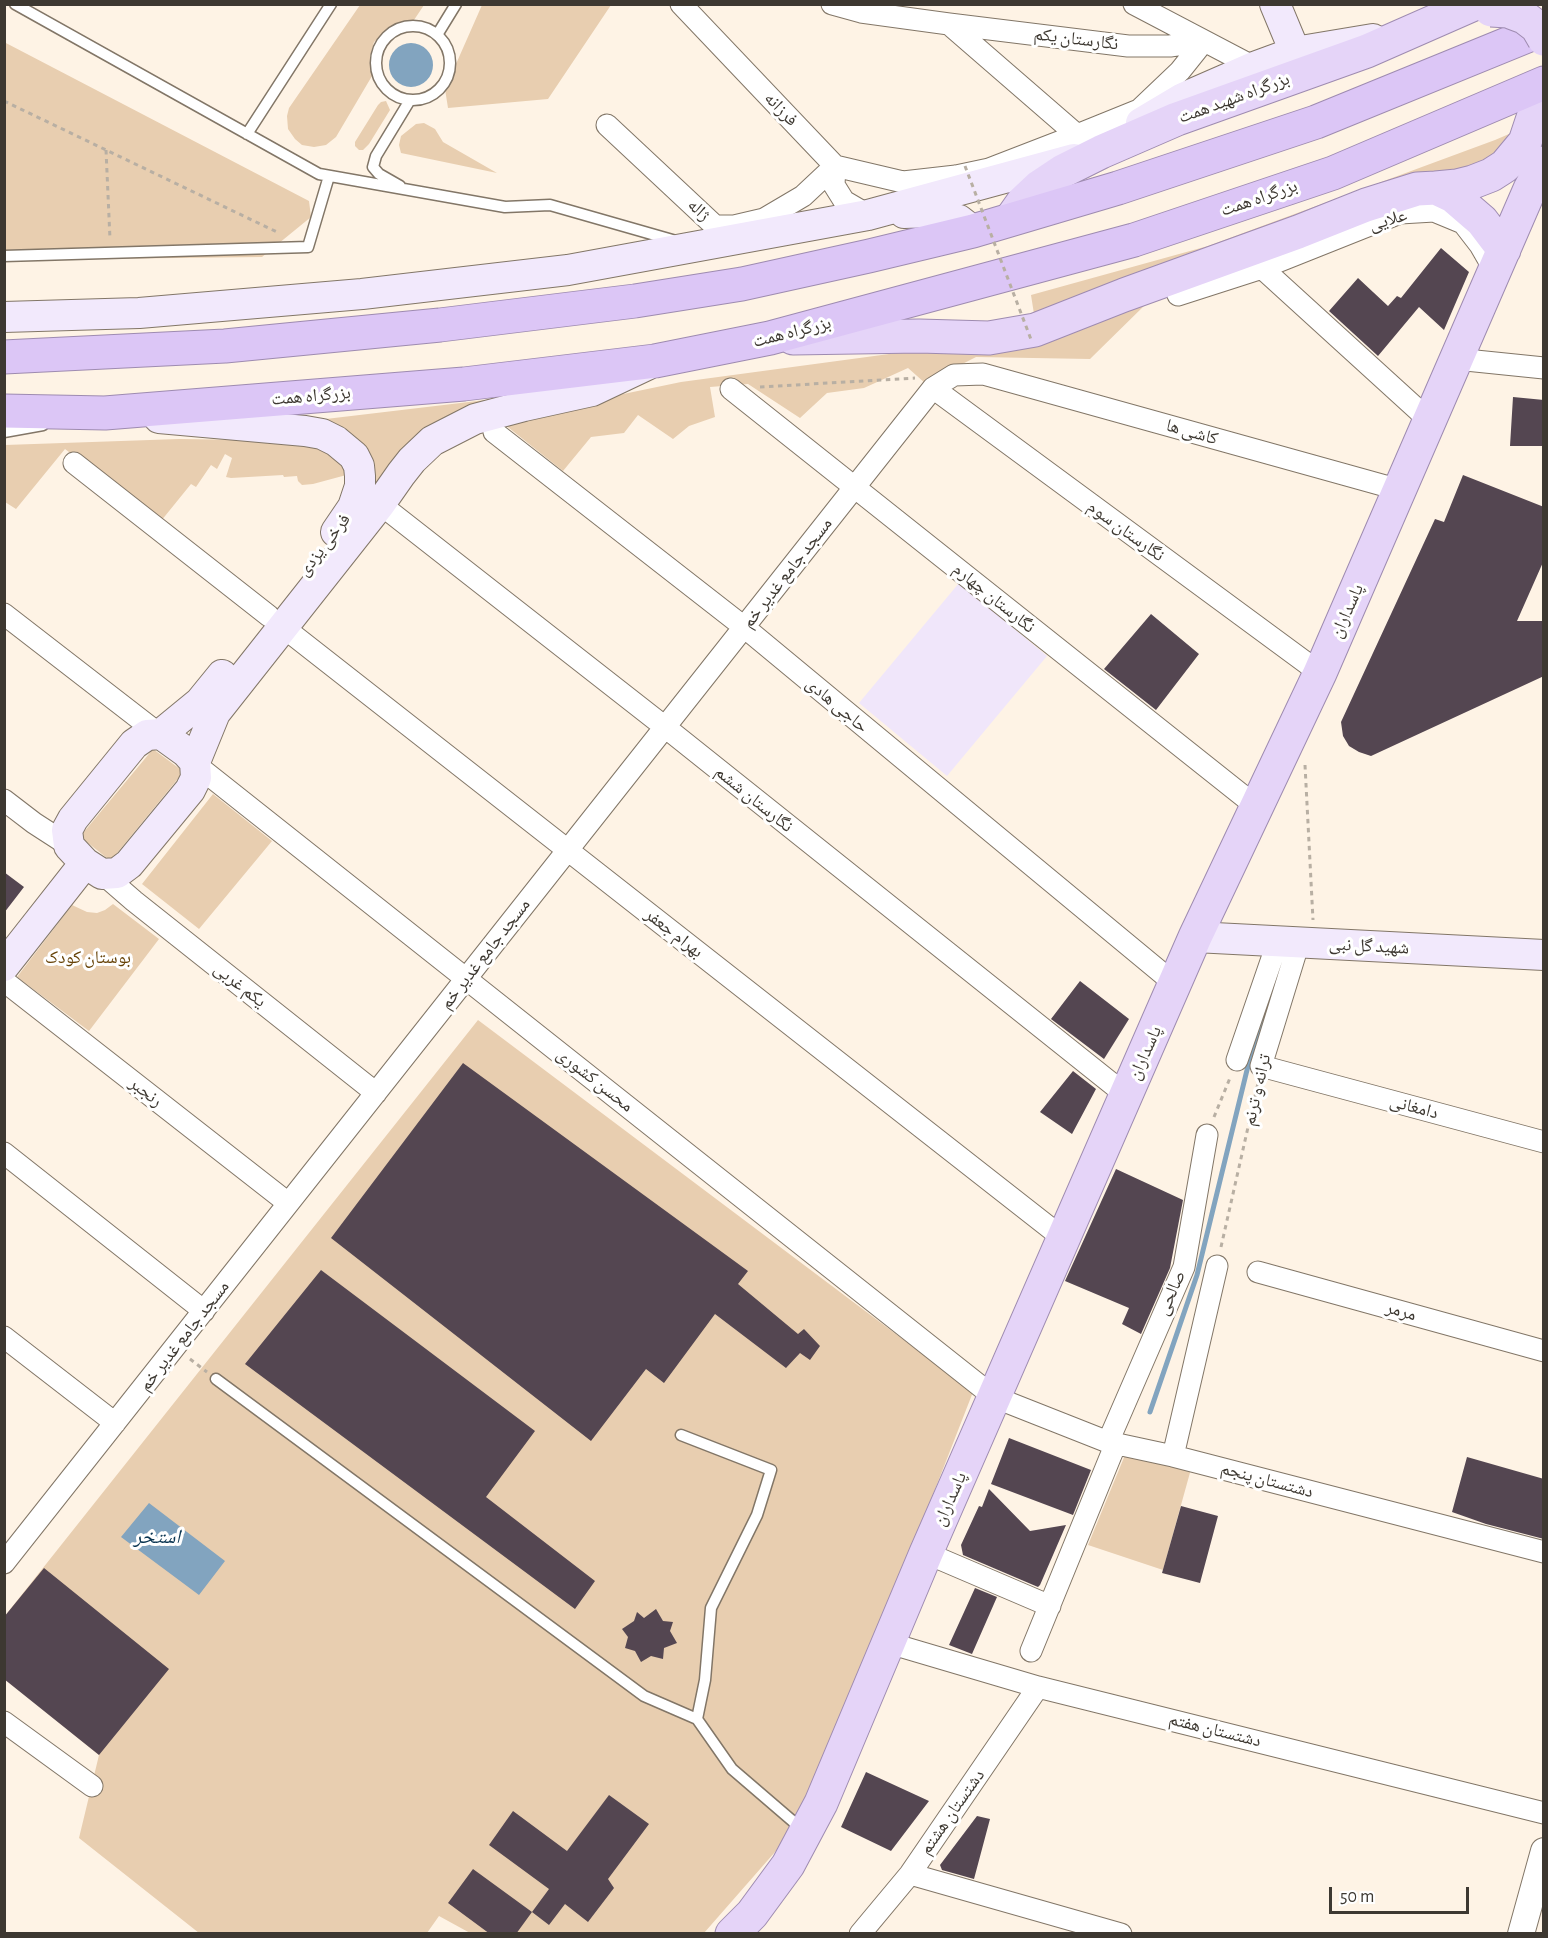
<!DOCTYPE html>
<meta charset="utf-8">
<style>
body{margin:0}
#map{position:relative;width:1548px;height:1938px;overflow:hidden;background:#fef3e5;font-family:"Alegreya Sans",sans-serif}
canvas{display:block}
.frame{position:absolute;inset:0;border:6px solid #3d3831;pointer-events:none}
.scale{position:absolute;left:1329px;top:1887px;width:140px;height:27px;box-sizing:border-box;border:3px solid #3d3831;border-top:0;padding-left:8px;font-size:18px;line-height:21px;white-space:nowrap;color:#3d3831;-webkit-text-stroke:4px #fff;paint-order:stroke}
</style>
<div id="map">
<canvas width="1548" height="1938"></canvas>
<div class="frame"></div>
<div class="scale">50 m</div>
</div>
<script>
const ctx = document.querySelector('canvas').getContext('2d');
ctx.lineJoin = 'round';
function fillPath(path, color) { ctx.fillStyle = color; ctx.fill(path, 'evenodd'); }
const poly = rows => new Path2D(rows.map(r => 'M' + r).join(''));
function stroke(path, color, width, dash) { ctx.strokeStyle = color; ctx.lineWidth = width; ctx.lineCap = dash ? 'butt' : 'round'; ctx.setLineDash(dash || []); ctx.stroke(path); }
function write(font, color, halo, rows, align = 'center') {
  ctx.font = font + ' "Alegreya Sans","Noto Naskh Arabic",sans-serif'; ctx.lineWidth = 6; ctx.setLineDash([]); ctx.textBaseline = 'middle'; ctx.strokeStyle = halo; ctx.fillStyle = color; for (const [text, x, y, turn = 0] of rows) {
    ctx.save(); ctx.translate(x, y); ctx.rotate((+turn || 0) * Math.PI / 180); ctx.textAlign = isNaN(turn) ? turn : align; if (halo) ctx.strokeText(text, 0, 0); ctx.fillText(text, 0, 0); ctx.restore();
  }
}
fillPath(poly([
 [959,583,1047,656,947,776,859,703]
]), '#f0e6fa');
fillPath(poly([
 [360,5,424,5,414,20,389,29,374,42,370,56,372,76,336,137,326,145,314,147,302,145,295,139,288,129,287,116,289,108],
 [482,5,482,4,611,5,548,99,448,108,445,89],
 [4,42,309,201,311,217,262,257,5,260],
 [386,101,390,110,369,144,363,150,359,150,355,146,355,142,378,105,381,102],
 [424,123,435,129,443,142,497,173,401,153,399,145,401,136,416,124],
 [1516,131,1490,164,1034,314,1031,295,1208,246,1495,140],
 [1147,303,1090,359,976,357,925,383,908,368,864,388,827,393,800,418,748,384,710,387,715,417,689,426,673,439,638,415,624,433,591,437,563,471,504,424,532,413,681,382,956,345,1030,348,1043,341],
 [570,390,524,399,368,498,309,421],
 [179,439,320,441,350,474,313,484,302,485,298,481,297,476,284,477,283,475,231,478,226,477,232,458,225,454,217,469,211,465,196,487,191,484,161,521,65,449,16,509,5,502,5,445],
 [153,749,180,769,181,775,113,858,107,858,83,839,83,833],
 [213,794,272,841,199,929,142,884],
 [113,904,159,939,89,1031,17,977,72,905,87,912,97,913,105,910],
 [478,1020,973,1392,877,1638,789,1836,704,1933,470,1933,439,1916,427,1933,199,1933,79,1838,99,1755,5,1679,4,1617],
 [1125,1455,1191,1469,1163,1570,1088,1545]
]), '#e8ceb0');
fillPath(poly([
 '389 65a22 22 0 1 1 44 0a22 22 0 1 1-44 0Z',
 [149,1503,225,1561,199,1595,121,1537]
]), '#82a4bf');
stroke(poly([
 [1150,1412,1197,1275,1247,1070,1274,984]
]), '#82a4bf', 5);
fillPath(poly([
 [1441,248,1469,272,1444,330,1419,307,1378,356,1329,311,1358,278,1388,306,1397,296,1401,298],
 [1513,397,1544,400,1544,446,1510,446],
 [1463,475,1544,507,1544,560,1517,621,1544,621,1544,676,1371,756,1359,752,1349,746,1343,736,1341,722,1435,519,1444,522],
 [1151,614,1199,654,1156,710,1104,669],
 [4,872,24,887,4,913],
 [1080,981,1129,1019,1104,1059,1051,1019],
 [463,1063,748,1271,738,1284,798,1334,804,1329,820,1346,810,1360,800,1353,786,1368,715,1314,664,1383,646,1369,591,1441,331,1238],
 [1073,1071,1096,1089,1072,1134,1040,1112],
 [1116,1169,1183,1200,1170,1268,1141,1334,1122,1324,1129,1308,1065,1281],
 [321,1270,535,1431,486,1497,595,1581,575,1609,245,1364],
 [1009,1438,1091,1470,1073,1515,991,1484],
 [1467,1457,1544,1479,1544,1539,1486,1524,1452,1512],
 [989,1489,1030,1531,1066,1525,1040,1585,1038,1587,963,1555,961,1545,979,1506,982,1507],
 [1181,1506,1218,1516,1200,1583,1162,1573],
 [44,1568,169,1669,99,1755,4,1679,4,1617],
 [975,1588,997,1597,972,1654,949,1645],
 [656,1609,663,1621,673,1622,670,1631,677,1643,664,1648,663,1659,651,1656,641,1662,635,1651,625,1648,628,1637,622,1629,634,1621,637,1612,644,1618],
 [866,1772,929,1801,891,1851,841,1827],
 [609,1795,649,1824,608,1879,614,1888,588,1922,565,1904,549,1925,532,1912,549,1889,489,1845,513,1811,567,1851],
 [977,1816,990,1819,974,1879,942,1870,940,1865],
 [473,1869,532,1912,516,1934,490,1934,448,1903]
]), '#544651');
const service = poly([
 [15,4,319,174,505,207,550,205,676,241],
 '376 63a37 37 0 1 1 74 0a37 37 0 1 1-74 0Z',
 [437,35,456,4],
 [247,134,331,4],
 [400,186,379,174,373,167,376,156,410,100],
 [4,256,308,247,329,176],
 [4,432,43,425],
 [216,1379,644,1696,697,1719],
 [681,1435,771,1470,757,1515,711,1608,705,1680,697,1719,732,1769,803,1830]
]);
const minor = poly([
 [681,4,835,166,834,185,844,201,868,215],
 [832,4,861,12,949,24,1128,46,1170,46,1204,41],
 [1134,4,1254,67],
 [949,24,1077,135],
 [607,125,715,226,734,226,764,219,803,196,835,166,903,182,956,176,989,169,1077,135,1139,110,1180,71,1204,41],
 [1262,268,1430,421],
 [1178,295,1262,268,1400,213,1434,211,1463,223,1480,245,1495,271],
 [1456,359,1544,368],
 [933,388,1320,673],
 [731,389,1257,807],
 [494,432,744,627,1175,984],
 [74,463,269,616],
 [380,504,665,727,1126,1095],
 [4,614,159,734],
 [283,627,1064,1239],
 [195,764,994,1397,1108,1442,1173,1456,1544,1552],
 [4,800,34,823,68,845],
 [104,875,134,901,376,1093],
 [1299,942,1261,1066,1544,1142],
 [4,981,288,1203],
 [1237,1060,1278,941],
 [4,1153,204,1311],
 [1258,1272,1544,1351],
 [4,1337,115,1423],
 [1108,1442,1184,1267,1207,1135],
 [1173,1456,1217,1266],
 [926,1553,1050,1606],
 [4,1563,933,388,954,375,983,374,1400,490],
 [889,1643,1038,1687,1544,1813],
 [1031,1651,1116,1443],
 [4,1722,92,1786],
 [910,1874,1121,1934],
 [860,1934,910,1874,1038,1687]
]);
const tertiary = poly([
 [1521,1934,1544,1851]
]);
const secondary = poly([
 [1275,4,1295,52],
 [1141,123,1183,98,1254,67,1295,52,1373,39],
 [904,213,930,212,959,220,973,231],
 [4,317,139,313,362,294,568,270,868,215,1074,159],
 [159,418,305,431,322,434,336,441,354,456,359,466,360,476,360,486,353,507,336,532],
 [161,734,200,702,222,675],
 [161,734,186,752,195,762,196,778,190,790,129,864,117,873,102,874,85,863,69,846,67,830,73,819,134,744,147,735,161,734],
 [195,762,215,713,380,504,401,474,412,460,432,441,475,419,524,406,592,391,647,365],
 [1195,937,1544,955],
 [4,966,85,863]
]);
const primary = poly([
 [1436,188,1457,186,1473,182,1491,175,1505,166,1525,142,1544,85],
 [1011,219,1023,202,1039,187,1063,171,1101,152,1177,119,1367,51,1474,4],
 [793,338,919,336,989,338,1035,330,1124,295,1298,232,1366,205,1417,189,1436,188,1453,196,1482,221,1504,250],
 [732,1934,752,1914,788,1865,821,1803,926,1553,1195,937,1320,673,1530,189,1544,163]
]);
const trunk = poly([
 [4,357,225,346,440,325,635,301,742,284,869,256,973,231,1118,188,1316,122,1544,29],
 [4,411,105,413,464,384,655,361,770,338,1134,240,1333,173,1544,83]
]);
stroke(service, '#827667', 13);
stroke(minor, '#827667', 23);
stroke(tertiary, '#827667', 28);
stroke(secondary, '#827667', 32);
stroke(primary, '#9e8bb0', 35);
stroke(trunk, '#9e8bb0', 35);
stroke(poly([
 [4,101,279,233],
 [106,150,110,239],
 [760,387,915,378],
 [1305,765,1313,920],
 [1214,1117,1230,1078],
 [1221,1247,1258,1083],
 [190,1359,207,1372]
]), '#b8afa3', 3, [4.5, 4.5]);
stroke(service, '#fff', 10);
stroke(minor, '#fff', 21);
stroke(tertiary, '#fff', 26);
stroke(secondary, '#f2e9fc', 30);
stroke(primary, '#e5d4f8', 33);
stroke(trunk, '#dcc6f6', 33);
const primaryBridge = poly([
 [1491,10,1508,11,1524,17,1537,27,1544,39]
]);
stroke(primaryBridge, '#9e8bb0', 35, []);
stroke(poly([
 [965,166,1032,342]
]), '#b8afa3', 3, [4.5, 4.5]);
stroke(primaryBridge, '#e5d4f8', 33);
write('18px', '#3d3831', '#fff', [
 ["نگارستان یکم",1076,39,7],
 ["بزرگراه شهید همت",1234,98,-20],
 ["فرزانه",781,109,46],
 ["بزرگراه همت",1259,198,-19],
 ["ژاله",699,210,43],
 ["علایی",1388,220,-17],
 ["بزرگراه همت",792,332,-14],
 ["بزرگراه همت",311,396,-5],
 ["کاشی ها",1192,432,16],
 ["نگارستان سوم",1126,531,36],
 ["فرخی یزدی",324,545,-52],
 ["مسجد جامع غدیر خم",787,573,-52],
 ["نگارستان چهارم",994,598,39],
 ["پاسداران",1347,611,-66],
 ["حاجی هادی",837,705,40],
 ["نگارستان ششم",754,799,39],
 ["بهرام جعفر",674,933,38],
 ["شهید گل نبی",1369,946,3],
 ["مسجد جامع غدیر خم",485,954,-52],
 ["یکم غربی",240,985,38],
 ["پاسداران",1145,1053,-66],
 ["محسن کشوری",595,1080,38],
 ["ترانه و ترنم",1257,1090,-77],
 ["رنجبر",146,1092,38],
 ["دامغانی",1414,1107,15],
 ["صالحی",1171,1293,-66],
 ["مرمر",1401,1311,16],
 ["مسجد جامع غدیر خم",184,1336,-52],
 ["دشتستان پنجم",1267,1480,15],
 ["پاسداران",950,1499,-66],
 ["دشتستان هفتم",1215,1730,14],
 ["دشتستان هشتم",952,1812,-55]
]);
write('18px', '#674308', '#fff', [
 ["بوستان کودک",88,958]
]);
write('italic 20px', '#0b3652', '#fff', [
 ["استخر",157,1537]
]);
</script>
